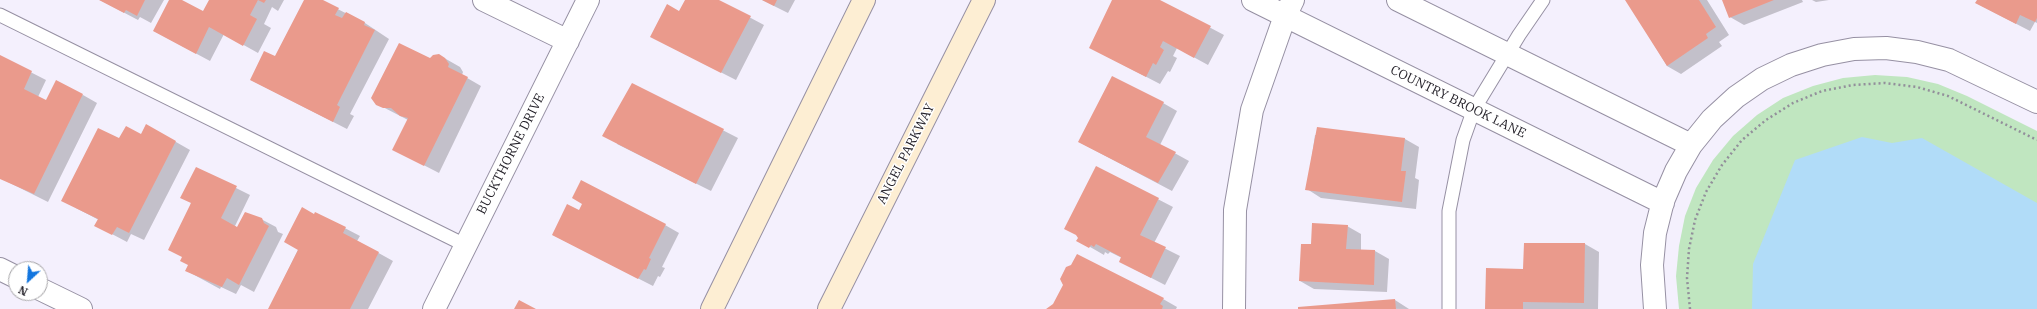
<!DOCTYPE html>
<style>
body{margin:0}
#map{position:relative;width:2037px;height:309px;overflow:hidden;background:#f4f0fd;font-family:"IBM Plex Serif",serif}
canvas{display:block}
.north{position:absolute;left:8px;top:261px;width:40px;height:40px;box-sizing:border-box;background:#fff;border:1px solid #a8a7aa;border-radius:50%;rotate:206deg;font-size:11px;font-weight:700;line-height:16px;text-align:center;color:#25222a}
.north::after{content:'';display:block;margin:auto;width:14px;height:18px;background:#1376df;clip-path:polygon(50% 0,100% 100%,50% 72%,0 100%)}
</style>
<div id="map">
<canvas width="2037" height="309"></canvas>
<div class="north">N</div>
</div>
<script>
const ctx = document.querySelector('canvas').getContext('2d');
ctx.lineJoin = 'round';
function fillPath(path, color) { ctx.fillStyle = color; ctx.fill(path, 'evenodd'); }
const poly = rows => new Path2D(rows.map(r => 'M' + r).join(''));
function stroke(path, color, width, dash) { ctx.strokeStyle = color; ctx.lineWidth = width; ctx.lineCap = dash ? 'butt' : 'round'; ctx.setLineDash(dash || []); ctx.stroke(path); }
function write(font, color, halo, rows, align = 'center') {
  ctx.font = font + ' "IBM Plex Serif",serif'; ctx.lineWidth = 3; ctx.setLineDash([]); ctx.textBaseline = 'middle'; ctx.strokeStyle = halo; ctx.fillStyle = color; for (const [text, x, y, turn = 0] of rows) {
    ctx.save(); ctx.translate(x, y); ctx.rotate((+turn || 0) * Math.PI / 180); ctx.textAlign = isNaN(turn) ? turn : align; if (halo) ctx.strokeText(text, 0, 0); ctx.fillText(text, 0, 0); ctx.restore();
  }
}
fillPath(poly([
 [1875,75,1907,77,1938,84,1967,96,2037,131,2037,309,1679,309,1676,276,1679,246,1685,216,1696,188,1713,160,1733,136,1757,115,1783,98,1813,86,1843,78]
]), '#c0e6c0');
fillPath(poly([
 [1862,137,1892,143,1922,138,2037,203,2037,309,1752,309,1753,264,1795,160]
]), '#b1dcf8');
fillPath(poly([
 [100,0,164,0,151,23,140,17,138,20],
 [170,0,179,0,203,12,210,0,284,0,278,11,272,7,264,24,271,28,258,53,224,34,210,61,154,31],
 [305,0,320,0,365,23,389,39,350,114,354,116,347,129,251,80,275,57],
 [686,0,717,0,764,25,736,80,665,44],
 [762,0,795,0,788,13],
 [1113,0,1158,0,1224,35,1208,65,1177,48,1173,56,1177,58,1170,72,1168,71,1160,84,1104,55],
 [1627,0,1707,0,1729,35,1719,42,1722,46,1681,74,1667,66],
 [1723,0,1802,0,1803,2,1744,25,1730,17],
 [1812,0,1829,0,1816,2],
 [1978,0,2037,0,2037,23,2035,22,2030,31,1976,3],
 [439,55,460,67,463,72,462,75,481,86,439,173,408,157,408,120,377,104,431,60],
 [1,57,46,80,38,97,47,101,83,95,97,103,48,202,0,178],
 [633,84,738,138,711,191,617,144],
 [1163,103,1177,111,1160,145,1189,161,1172,191,1079,142],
 [141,135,176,142,190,150,144,240,131,234,127,242,110,233,99,220,76,208,120,140],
 [1315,135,1405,139,1419,147,1415,178,1419,180,1416,209,1321,198,1307,189],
 [1096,167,1173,207,1154,243,1180,256,1165,285,1134,269,1122,258,1110,252,1108,254,1105,252,1104,255,1078,240],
 [196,168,250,195,235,226,238,228,261,219,276,227,278,232,283,234,254,292,241,285,236,294,221,287,220,289,187,271,189,265,183,257],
 [580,211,665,225,679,233,662,267,665,268,660,277,658,276,653,286,553,235],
 [316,213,360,236,357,241,393,261,368,309,269,309],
 [1347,226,1361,234,1361,250,1375,251,1389,259,1387,292,1314,289,1300,281,1312,245],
 [1525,244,1585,244,1599,252,1598,309,1486,309,1524,270],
 [1078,256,1163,299,1177,307,1176,309,1047,309,1054,305],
 [1395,300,1409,309,1299,308]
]), '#0003');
fillPath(poly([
 [99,0,145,0,137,16,126,10,124,13],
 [169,0,182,0,203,11,209,0,266,0,264,3,258,0,250,15,257,19,243,46,209,27,196,54,153,31],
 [304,0,323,0,339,8,335,15,342,18,346,12,365,22,364,25,375,30,337,105,340,107,333,122,250,80,264,51,275,56],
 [685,0,719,0,751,16,721,73,650,37,667,4,679,11],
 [762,0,777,0,774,6],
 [1112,0,1160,0,1211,26,1194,58,1163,41,1160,47,1164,50,1156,65,1153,63,1146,77,1089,48],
 [1625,0,1699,0,1716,27,1706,34,1708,38,1667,66],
 [1722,0,1774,0,1729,18],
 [1977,0,2037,0,2037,18,2035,22,2020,15,2016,24,1975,3],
 [399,43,430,58,433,55,439,54,445,58,449,64,448,67,468,77,424,166,392,150,408,118,400,116,391,108,383,108,376,105,371,98],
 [0,55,32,71,24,89,46,100,56,80,83,94,34,194,0,179],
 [1112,76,1164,102,1146,137,1176,152,1158,183,1078,142],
 [632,83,724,129,696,184,602,136],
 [146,124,176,141,129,233,117,227,112,235,94,226,98,219,61,201,98,128,119,138,126,126,141,134],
 [1317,127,1405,138,1401,171,1406,171,1402,202,1305,190],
 [1096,166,1159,198,1140,235,1166,247,1151,278,1119,262,1121,257,1096,244,1094,247,1091,245,1089,248,1076,241,1078,238,1076,235,1064,229],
 [196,167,237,186,221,218,237,227,245,212,262,218,264,223,269,226,239,285,227,278,222,287,185,271,188,265,180,261,182,257,168,250,191,203,180,198],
 [581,180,666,224,649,258,651,259,646,270,644,269,638,279,552,235,567,204,579,210,582,204,572,198],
 [302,207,314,214,315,212,346,227,343,233,379,252,350,309,268,309,298,250,284,242],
 [1312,223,1348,225,1346,249,1375,250,1374,285,1299,281,1301,244,1311,244],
 [1524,243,1585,243,1584,303,1523,302,1523,309,1485,309,1486,268,1523,269],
 [1077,254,1164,298,1160,304,1163,306,1162,309,1046,309,1053,304,1063,285,1060,279,1066,267,1071,265],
 [1395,299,1396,309,1298,309,1298,307],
 [519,300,536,309,514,309]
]), '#ea9a8c');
const lane = poly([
 [0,15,465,245],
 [1449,309,1449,211,1463,140,1474,109,1519,35,1543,0]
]);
const street = poly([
 [484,0,568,41],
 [1253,0,1663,203],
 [1398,0,1691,145],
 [0,269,16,277],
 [40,289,81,309],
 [434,309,588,0],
 [1234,309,1235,210,1252,110,1285,16,1293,0],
 [1655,309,1652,265,1655,233,1663,201,1676,171,1691,145,1712,119,1736,97,1762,79,1791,65,1822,55,1854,49,1886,48,1917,52,1949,60,2037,102]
]);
const secondary = poly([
 [712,309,864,0],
 [829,309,984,0]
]);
stroke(lane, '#9690a3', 15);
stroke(street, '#9690a3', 24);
stroke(secondary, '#9690a3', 24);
stroke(poly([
 [1690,309,1687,278,1689,249,1695,220,1706,192,1722,165,1742,140,1766,120,1793,103,1822,91,1853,85,1885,83,1917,87,1948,96,2037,140]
]), '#928f9a', 2.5, [2, 3]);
stroke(lane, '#fff', 13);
stroke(street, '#fff', 22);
stroke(secondary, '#fdeed3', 22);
write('13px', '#25222a', '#fff', [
 ["COUNTRY BROOK LANE",1458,102,26],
 ["BUCKTHORNE DRIVE",511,154,-63],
 ["ANGEL PARKWAY",906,154,-63]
]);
</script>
